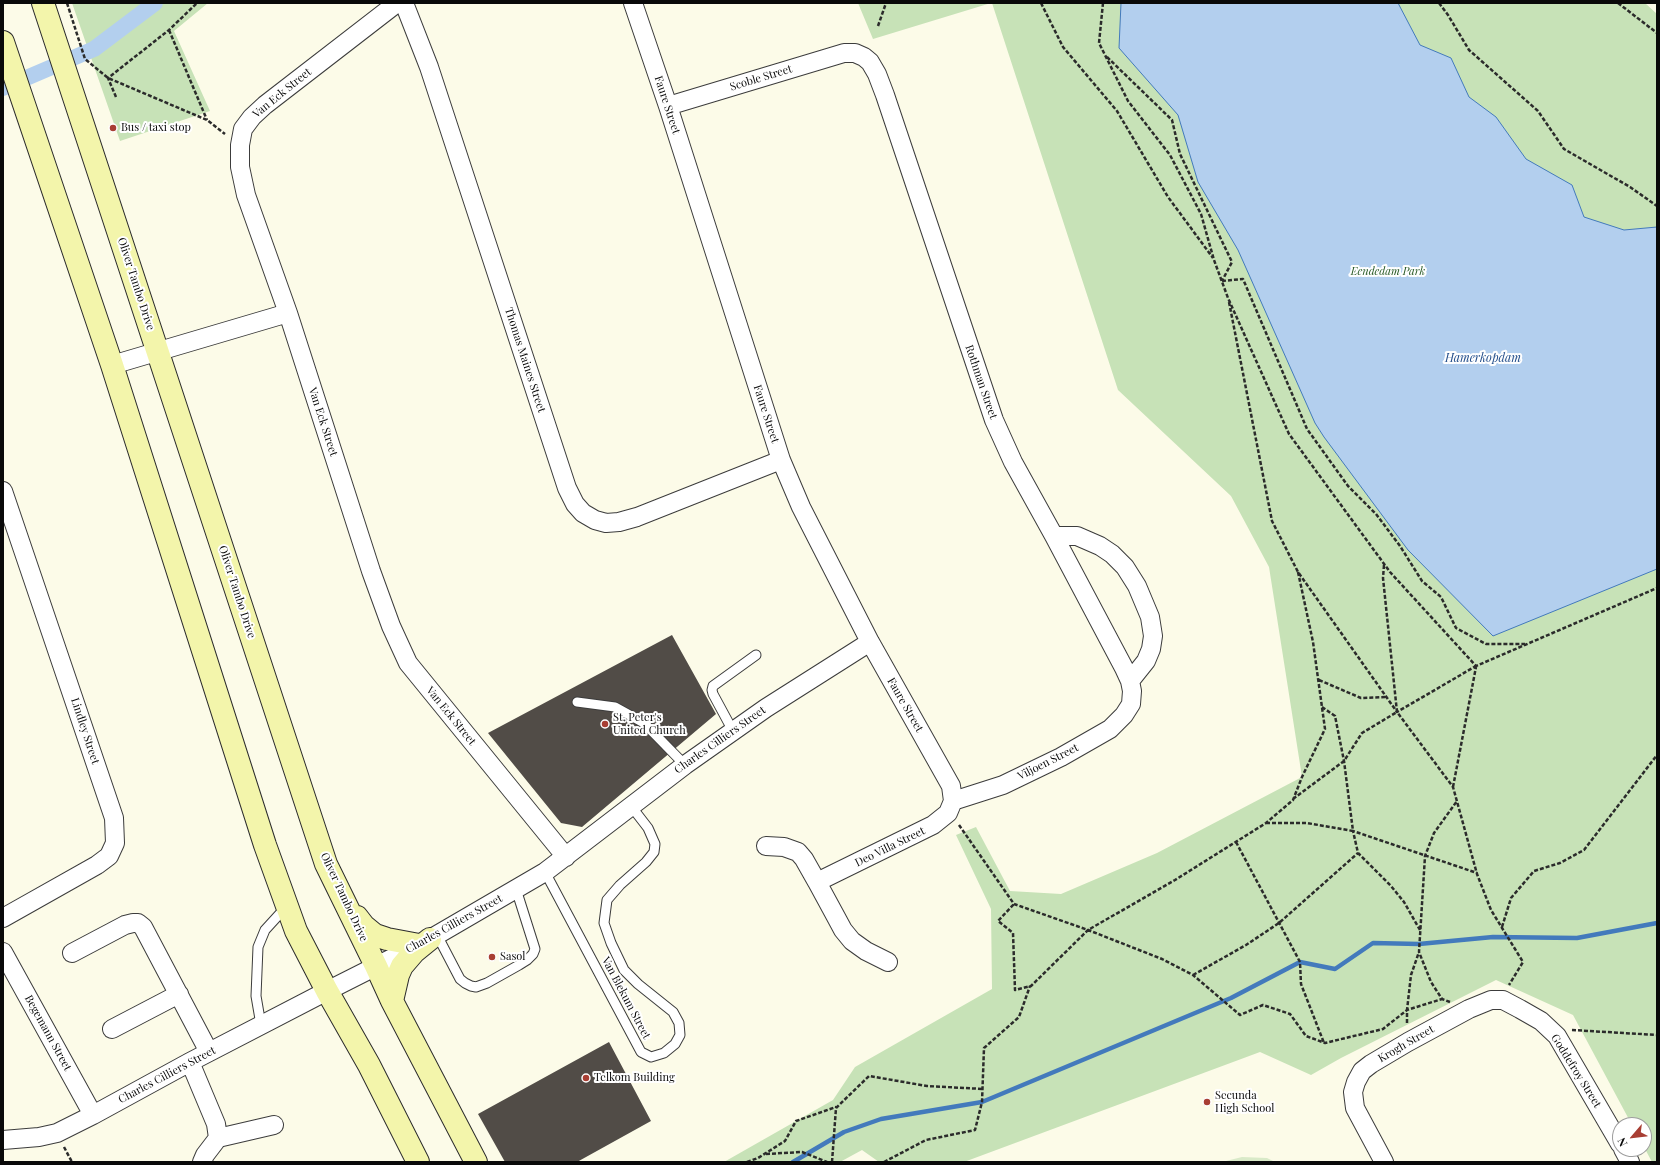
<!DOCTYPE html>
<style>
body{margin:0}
#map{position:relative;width:1660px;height:1165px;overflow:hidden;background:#fcfbe8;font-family:"Playfair Display",serif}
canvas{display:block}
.frame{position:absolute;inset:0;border:4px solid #090909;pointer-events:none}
.north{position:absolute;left:1612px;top:1117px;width:40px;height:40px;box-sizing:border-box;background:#fff;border:1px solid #9d9d9d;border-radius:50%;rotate:242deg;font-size:11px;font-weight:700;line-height:16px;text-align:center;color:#090909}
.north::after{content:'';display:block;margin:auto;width:14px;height:18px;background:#a83e33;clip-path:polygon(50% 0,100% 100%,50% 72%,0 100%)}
</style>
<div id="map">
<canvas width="1660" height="1165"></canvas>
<div class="frame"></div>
<div class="north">N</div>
</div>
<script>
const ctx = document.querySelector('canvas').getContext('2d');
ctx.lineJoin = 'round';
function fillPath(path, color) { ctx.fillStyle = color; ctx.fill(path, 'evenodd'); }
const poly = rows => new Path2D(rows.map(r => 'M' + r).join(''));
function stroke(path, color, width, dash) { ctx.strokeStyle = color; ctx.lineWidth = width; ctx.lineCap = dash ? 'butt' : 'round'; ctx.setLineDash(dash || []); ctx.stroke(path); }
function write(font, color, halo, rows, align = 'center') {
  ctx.font = font + ' "Playfair Display",serif'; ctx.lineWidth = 4; ctx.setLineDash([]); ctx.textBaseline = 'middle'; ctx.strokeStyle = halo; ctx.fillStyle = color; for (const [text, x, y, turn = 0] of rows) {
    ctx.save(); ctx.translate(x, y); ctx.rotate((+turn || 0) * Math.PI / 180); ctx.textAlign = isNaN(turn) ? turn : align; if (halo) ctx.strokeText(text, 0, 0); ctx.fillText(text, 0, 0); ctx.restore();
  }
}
fillPath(poly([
 [72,3,208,3,174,31,210,111,120,141],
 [858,3,991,3,873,39],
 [992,3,1645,3,1657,14,1657,1162,1652,1162,1644,1147,1644,1125,1632,1125,1573,1015,1496,980,1341,1058,1311,1075,1260,1052,964,1162,879,1162,862,1150,840,1162,724,1162,833,1100,855,1067,992,989,991,909,956,835,976,827,1010,891,1061,894,1157,853,1302,777,1269,567,1231,496,1118,390]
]), '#c7e2b7');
fillPath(poly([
 [1242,1157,1267,1158,1275,1162,1222,1162]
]), '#d9eac8');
const water = poly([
 [1121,3,1398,3,1420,45,1451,58,1469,97,1496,117,1526,159,1572,185,1584,217,1624,230,1657,227,1657,569,1493,636,1408,550,1324,437,1315,423,1238,250,1198,182,1178,115,1119,48,1121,3]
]);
fillPath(water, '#b3cfee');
stroke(water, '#437abc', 1);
stroke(poly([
 [793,1162,844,1132,881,1119,982,1102,1231,998,1300,962,1335,969,1373,943,1419,944,1493,937,1577,938,1657,923]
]), '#437abc', 4.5);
stroke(poly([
 [3,88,94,49,155,3]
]), '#b3cfee', 16);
fillPath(poly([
 [672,635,716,714,582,827,561,823,488,733],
 [609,1042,651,1121,577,1162,505,1162,478,1114]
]), '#514c47');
const lane = poly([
 [577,702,615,707,644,723,685,765],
 [733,731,713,694,712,690,713,686,756,655],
 [545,872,641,1052,651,1057,664,1053,675,1044,680,1035,679,1023,673,1012,638,984,624,970,611,943,604,923,607,900,620,885,646,862,654,852,655,844,648,828,631,806],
 [437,935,460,979,465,983,471,986,476,987,487,983,519,965,527,960,533,954,535,949,516,889],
 [261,1025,256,996,258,947,265,930,286,907]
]);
const street = poly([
 [397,3,265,105,252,117,243,129,240,145,240,167,246,195,288,313,371,571,391,626,408,663,566,857],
 [404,3,429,67,567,488,575,504,583,513,595,520,606,523,619,522,637,517,781,460],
 [633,3,668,106,781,460,801,507,870,642,951,786,953,801,948,813,933,825,817,882,804,859,798,852,784,847,766,846],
 [668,106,844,53,855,53,864,57,870,62,877,74,885,95,994,420,1013,462,1054,536,1124,668,1130,681,1132,691,1131,704,1124,715,1110,729,1061,757,1003,785,953,801],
 [112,365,288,313],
 [3,491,114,818,115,843,109,856,97,865,3,918],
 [1054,536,1077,536,1100,546,1112,554,1125,567,1137,586,1150,617,1153,636,1151,649,1146,661,1130,681],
 [817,882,836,917,843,930,852,941,866,951,888,962],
 [3,952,93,1115],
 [72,953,125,925,133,923,138,923,143,927,209,1052],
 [112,1029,179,994],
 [190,1062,216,1124,218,1138,205,1155,202,1162],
 [218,1138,274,1125],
 [3,1140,39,1137,57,1133,93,1115,190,1062,327,991,430,939,545,872,685,765,766,708,870,642],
 [1623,1149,1630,1162],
 [1384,1162,1355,1108,1353,1092,1356,1082,1362,1071,1371,1064,1408,1042,1469,1009,1491,1000,1503,1000,1520,1009,1541,1021,1557,1036,1620,1144]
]);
const secondary = poly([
 [43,3,326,864,376,966,392,1001,476,1162],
 [3,42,112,365,265,845,296,931,327,991,369,1065,418,1162],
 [357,917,364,926,375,935,387,939,419,945],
 [392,1001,398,975,402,966,414,952,430,939]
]);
stroke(lane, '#3c3c3c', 11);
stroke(street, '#3c3c3c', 20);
stroke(secondary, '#2b2b2b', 24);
stroke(poly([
 [67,3,85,59,108,78,207,120,225,134],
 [1041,3,1063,47,1117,111,1168,197,1213,258],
 [1103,3,1099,43,1128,101,1170,155,1201,214,1214,260,1228,298,1289,434,1390,572,1476,666,1657,588],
 [1439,3,1448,15,1469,50,1538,111,1564,149,1630,187,1657,206],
 [1618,3,1657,33],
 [878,26,886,3],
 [169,30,207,120],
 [1107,57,1172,120,1180,154,1232,262,1222,281],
 [116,97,108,78,169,30,197,3],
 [1222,281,1243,279,1307,429,1348,486,1376,514,1400,546,1422,581,1441,597,1456,628,1486,644,1525,644],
 [1229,302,1272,521,1298,572,1397,712,1476,666],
 [1384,565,1383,578,1397,712,1453,787,1477,874,1491,910,1523,962,1509,985],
 [1298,572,1313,642,1325,729,1302,777,1293,800,1266,823,1175,880,1088,930,1162,959,1193,975,1240,1015,1263,1005,1290,1014,1306,1036,1325,1043,1383,1029,1407,1010,1442,999],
 [1319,680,1361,698,1386,697],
 [1453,787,1476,667],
 [1293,799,1344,761,1362,733,1397,712],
 [1266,823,1307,823,1353,831,1344,761,1335,716,1322,707],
 [959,825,1014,904,1088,930,1031,986,1015,990,1013,933,998,921,1014,904],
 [1236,842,1300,962,1301,984,1324,1043],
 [1502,927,1511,898,1534,871,1560,863,1584,850,1657,755],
 [1420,930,1404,902,1391,886,1358,853,1353,831,1477,873],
 [1193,975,1246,945,1279,923,1358,853],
 [1450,1002,1442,999,1431,982,1419,952,1425,856,1434,833,1457,801],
 [1407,1023,1407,1010,1411,975,1419,952],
 [1572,1030,1657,1035],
 [64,1147,72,1162],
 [766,1154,802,1152,827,1162],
 [747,1162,758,1158,785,1141,796,1121,836,1107],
 [832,1162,836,1108,869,1076,927,1086,983,1089],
 [884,1162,926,1140,975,1130,982,1102,984,1048,1019,1017,1030,986]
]), '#2b2b2b', 2.5, [4, 2]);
stroke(lane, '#fff', 9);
stroke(street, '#fff', 18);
stroke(secondary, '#f3f5ab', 22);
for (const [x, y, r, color] of [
 [113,128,4,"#a83e33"],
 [605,724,4,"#a83e33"],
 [492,957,4,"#a83e33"],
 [586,1078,4,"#a83e33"],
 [1207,1102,4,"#a83e33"]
]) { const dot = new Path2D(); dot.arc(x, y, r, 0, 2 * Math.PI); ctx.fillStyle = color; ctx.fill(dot); stroke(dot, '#fff', 1.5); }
write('11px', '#090909', '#fff', [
 ["Scoble Street",761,78,-17],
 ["Van Eck Street",282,93,-39],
 ["Faure Street",667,105,72],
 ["Oliver Tambo Drive",136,284,72],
 ["Thomas Maines Street",525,360,72],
 ["Rothman Street",981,382,71],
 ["Faure Street",766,414,72],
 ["Van Eck Street",323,422,72],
 ["Oliver Tambo Drive",237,592,72],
 ["Faure Street",905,705,60],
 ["Van Eck Street",451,716,51],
 ["Lindley Street",85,731,72],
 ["Charles Cilliers Street",720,740,-35],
 ["Viljoen Street",1048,762,-27],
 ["Deo Villa Street",890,847,-26],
 ["Oliver Tambo Drive",344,897,65],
 ["Charles Cilliers Street",454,924,-29],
 ["Van Blekum Street",626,998,62],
 ["Begemann Street",48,1033,61],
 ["Krogh Street",1406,1044,-30],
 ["Goddefroy Street",1576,1071,58],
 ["Charles Cilliers Street",167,1075,-28]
]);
write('11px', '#090909', '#fff', [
 ["Bus / taxi stop",121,128],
 ["St. Peter's",613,718],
 ["United Church",613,731],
 ["Sasol",500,957],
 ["Telkom Building",594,1078],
 ["Secunda",1215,1096],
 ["High School",1215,1109]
], 'left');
write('italic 11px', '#265823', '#fff', [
 ["Eendedam Park",1388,272]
]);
write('italic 12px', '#234e8b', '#fff', [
 ["Hamerkopdam",1483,358]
]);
</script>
